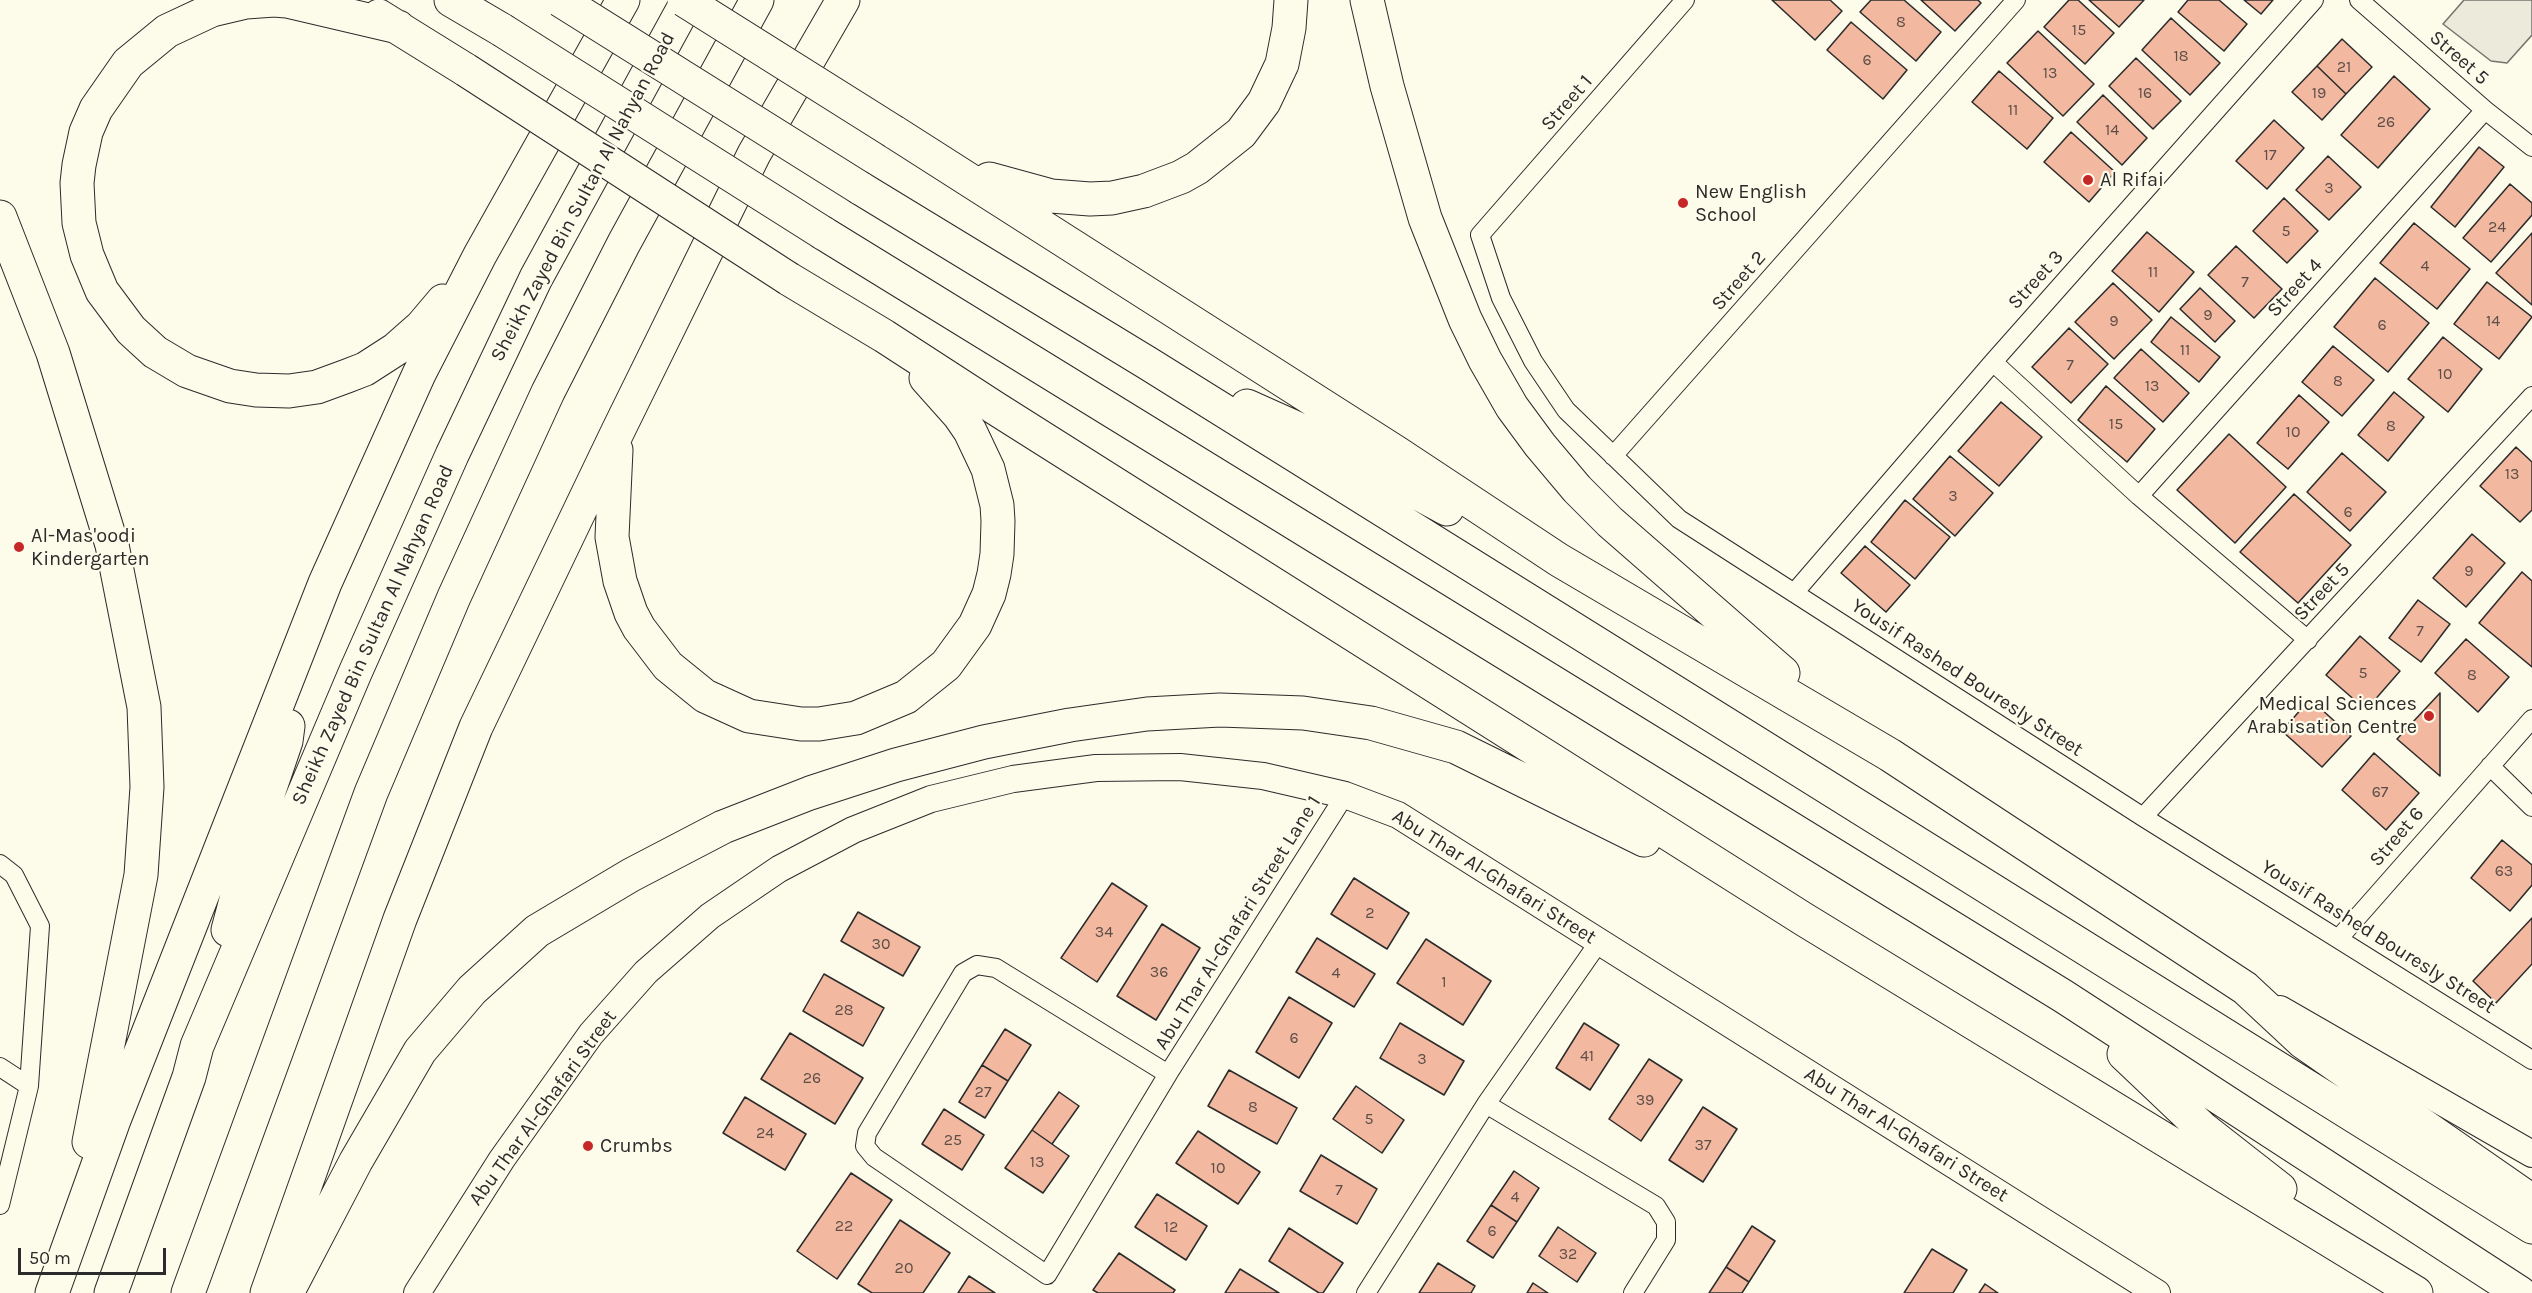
<!DOCTYPE html>
<style>
body{margin:0}
#map{position:relative;width:2532px;height:1293px;overflow:hidden;background:#fdfbea;font-family:Karla,sans-serif}
canvas{display:block}
.scale{position:absolute;left:18px;top:1248px;width:148px;height:27px;box-sizing:border-box;border:3px solid #2b2b2b;border-top:0;padding-left:8px;font-size:18px;line-height:21px;white-space:nowrap;color:#2b2b2b;-webkit-text-stroke:4px #fdfbea;paint-order:stroke}
</style>
<div id="map">
<canvas width="2532" height="1293"></canvas>
<div class="scale">50 m</div>
</div>
<script>
const ctx = document.querySelector('canvas').getContext('2d');
ctx.lineJoin = 'round';
function fillPath(path, color) { ctx.fillStyle = color; ctx.fill(path, 'evenodd'); }
const poly = rows => new Path2D(rows.map(r => 'M' + r).join(''));
function stroke(path, color, width, dash) { ctx.strokeStyle = color; ctx.lineWidth = width; ctx.lineCap = dash ? 'butt' : 'round'; ctx.setLineDash(dash || []); ctx.stroke(path); }
function write(font, color, halo, rows, align = 'center') {
  ctx.font = font + ' Karla,sans-serif'; ctx.lineWidth = 4.5; ctx.setLineDash([]); ctx.textBaseline = 'middle'; ctx.strokeStyle = halo; ctx.fillStyle = color; for (const [text, x, y, turn = 0] of rows) {
    ctx.save(); ctx.translate(x, y); ctx.rotate((+turn || 0) * Math.PI / 180); ctx.textAlign = isNaN(turn) ? turn : align; if (halo) ctx.strokeText(text, 0, 0); ctx.fillText(text, 0, 0); ctx.restore();
  }
}
const parking = poly([
 [2464,0,2532,0,2532,35,2507,63,2491,61,2443,24,2464,0]
]);
fillPath(parking, '#eceadb');
stroke(parking, '#74746e', 1.5);
const building = poly([
 [1772,0,1830,0,1842,11,1815,40,1772,0],
 [1871,0,1904,0,1941,32,1916,61,1860,12,1871,0],
 [1921,0,1978,0,1981,3,1955,31,1921,0],
 [2069,0,2078,0,2114,33,2085,64,2044,27,2069,0],
 [2089,0,2144,0,2119,27,2089,0],
 [2188,0,2219,0,2247,24,2224,51,2178,12,2188,0],
 [2244,0,2273,0,2261,14,2244,0],
 [2171,18,2220,63,2190,95,2142,50,2171,18],
 [1851,22,1907,70,1883,99,1827,50,1851,22],
 [2038,31,2094,84,2063,116,2007,63,2038,31],
 [2342,39,2372,67,2346,94,2317,66,2342,39],
 [2136,58,2181,101,2153,129,2109,86,2136,58],
 [2317,66,2346,94,2322,120,2292,92,2317,66],
 [1999,71,2053,118,2027,149,1972,102,1999,71],
 [2394,76,2430,109,2378,168,2341,135,2394,76],
 [2103,95,2147,138,2122,165,2077,122,2103,95],
 [2274,120,2304,148,2267,189,2236,161,2274,120],
 [2071,132,2115,172,2089,202,2044,162,2071,132],
 [2479,147,2504,167,2455,227,2431,207,2479,147],
 [2328,156,2361,187,2329,220,2296,190,2328,156],
 [2510,184,2532,203,2532,215,2491,262,2463,238,2510,184],
 [2284,198,2318,231,2287,263,2253,231,2284,198],
 [2414,223,2470,269,2437,309,2380,263,2414,223],
 [2147,232,2194,272,2159,312,2112,271,2147,232],
 [2532,233,2532,305,2496,273,2532,233],
 [2236,246,2282,289,2254,318,2208,275,2236,246],
 [2375,278,2429,323,2388,372,2334,327,2375,278],
 [2487,282,2532,317,2499,359,2454,324,2487,282],
 [2113,283,2152,320,2114,359,2075,322,2113,283],
 [2200,288,2235,321,2215,342,2180,309,2200,288],
 [2171,317,2220,357,2199,382,2151,342,2171,317],
 [2069,328,2108,364,2071,403,2032,367,2069,328],
 [2443,337,2482,369,2448,412,2408,379,2443,337],
 [2333,346,2374,380,2342,416,2302,382,2333,346],
 [2141,349,2189,393,2163,422,2114,378,2141,349],
 [2106,386,2155,429,2127,462,2078,420,2106,386],
 [2394,392,2424,417,2388,461,2358,435,2394,392],
 [2299,395,2329,422,2288,469,2257,443,2299,395],
 [2001,402,2042,437,1999,486,1958,451,2001,402],
 [2229,434,2286,487,2235,543,2177,490,2229,434],
 [2516,447,2532,462,2532,510,2520,522,2480,486,2516,447],
 [2342,453,2386,492,2350,531,2307,492,2342,453],
 [1950,456,1993,493,1955,536,1913,499,1950,456],
 [2294,494,2351,545,2298,603,2240,552,2294,494],
 [1905,500,1950,537,1915,579,1871,542,1905,500],
 [2472,534,2505,563,2466,607,2433,578,2472,534],
 [1865,546,1910,585,1886,612,1841,573,1865,546],
 [2522,572,2532,581,2532,667,2479,623,2522,572],
 [2418,600,2450,624,2421,662,2389,638,2418,600],
 [2360,636,2400,671,2366,710,2326,675,2360,636],
 [2466,639,2509,677,2478,712,2435,673,2466,639],
 [2440,693,2440,776,2397,739,2440,693],
 [2310,699,2351,736,2322,767,2282,731,2310,699],
 [2374,753,2419,793,2386,830,2342,790,2374,753],
 [2502,840,2532,865,2532,885,2510,911,2471,878,2502,840],
 [1354,878,1409,913,1387,949,1331,914,1354,878],
 [1112,883,1147,906,1097,982,1061,958,1112,883],
 [858,912,920,947,903,976,841,941,858,912],
 [2532,918,2532,964,2496,1003,2473,981,2532,918],
 [1162,924,1200,948,1156,1020,1117,996,1162,924],
 [1317,938,1375,974,1354,1007,1296,972,1317,938],
 [1426,939,1491,981,1463,1025,1397,983,1426,939],
 [824,974,884,1008,863,1046,803,1011,824,974],
 [1289,997,1332,1023,1299,1078,1256,1052,1289,997],
 [1400,1023,1464,1061,1444,1095,1380,1058,1400,1023],
 [1584,1023,1619,1045,1590,1090,1556,1068,1584,1023],
 [1005,1029,1031,1045,1008,1081,982,1065,1005,1029],
 [790,1033,863,1078,835,1124,761,1079,790,1033],
 [1649,1059,1682,1080,1641,1141,1609,1119,1649,1059],
 [982,1065,1008,1081,985,1118,959,1102,982,1065],
 [1229,1070,1297,1108,1277,1144,1208,1106,1229,1070],
 [1356,1086,1404,1120,1382,1153,1333,1119,1356,1086],
 [1059,1092,1079,1106,1052,1144,1032,1130,1059,1092],
 [745,1097,806,1134,785,1170,723,1133,745,1097],
 [1703,1107,1737,1129,1703,1182,1669,1160,1703,1107],
 [944,1109,984,1135,962,1170,922,1144,944,1109],
 [1032,1130,1069,1156,1043,1193,1005,1168,1032,1130],
 [1198,1131,1260,1172,1238,1204,1176,1163,1198,1131],
 [1321,1155,1377,1189,1357,1224,1300,1191,1321,1155],
 [1514,1171,1539,1188,1517,1222,1491,1205,1514,1171],
 [851,1173,892,1200,837,1279,797,1251,851,1173],
 [1157,1194,1207,1226,1186,1260,1135,1227,1157,1194],
 [1491,1205,1517,1222,1493,1258,1467,1241,1491,1205],
 [900,1220,950,1253,923,1293,872,1293,858,1284,900,1220],
 [1752,1226,1775,1241,1749,1282,1726,1267,1752,1226],
 [1558,1227,1596,1253,1577,1282,1539,1256,1558,1227],
 [1289,1228,1343,1263,1323,1293,1319,1293,1269,1261,1289,1228],
 [1932,1249,1967,1270,1953,1293,1904,1293,1932,1249],
 [1119,1253,1175,1290,1173,1293,1098,1293,1093,1290,1119,1253],
 [1438,1263,1475,1286,1471,1293,1419,1293,1438,1263],
 [1726,1267,1749,1282,1742,1293,1709,1293,1726,1267],
 [1240,1269,1279,1293,1225,1293,1240,1269],
 [969,1276,995,1293,958,1293,969,1276],
 [1533,1283,1548,1293,1527,1293,1533,1283],
 [1985,1284,1998,1293,1979,1293,1985,1284]
]);
fillPath(building, '#f2b8a0');
stroke(building, '#2b2b2b', 1.5);
const street = poly([
 [1685,0,1480,235,1501,298,1533,361,1566,410,1679,519,2143,817,2532,1060],
 [2359,0,2485,110,2532,147],
 [1993,362,2139,496,2308,640],
 [1613,456,2016,0],
 [2139,496,2485,110],
 [1794,593,1993,362,2314,0],
 [2490,766,2532,807],
 [2143,817,2532,396],
 [0,864,14,875,40,926,29,1086,0,1205],
 [2339,938,2532,719],
 [0,1067,29,1086],
 [1168,1074,996,968,977,965,963,973,867,1133,865,1146,874,1157,1047,1275,1168,1074,1345,795],
 [1486,1104,1656,1206,1666,1222,1666,1240,1633,1293],
 [1366,1293,1486,1104,1599,942]
]);
const secondary = poly([
 [2280,1009,2532,1154],
 [417,1293,502,1159,591,1034,646,972,710,916,779,869,853,830,931,799,1013,779,1096,768,1180,767,1263,776,1345,795,1398,815,2157,1293]
]);
const highway = poly([
 [451,0,502,30],
 [1367,0,1387,86,1425,218,1465,319,1485,360,1512,407,1540,445,1577,489,1610,522,1783,673],
 [379,16,466,70],
 [398,27,287,1,274,0,246,2,212,10,167,31,128,63,96,109,86,132,79,165,77,183,79,223,87,255,102,291,131,330,155,352,187,371,230,386,256,390,289,391,317,387,347,376,365,369,396,349,421,327,443,301],
 [894,132,1397,453,1559,560,1890,755,2245,988,2303,1042,2526,1197,2532,1205],
 [989,179,1051,196,1090,199,1112,198,1144,191,1181,177,1197,168,1241,133,1264,102,1282,64,1289,28,1291,0],
 [860,188,1149,364,2532,1227],
 [0,217,53,353,112,545,144,707,147,787,141,875,89,1142],
 [823,233,2063,996,2520,1293],
 [789,279,884,336,995,408,1805,920,2416,1293],
 [1247,406,1305,432,1447,509],
 [616,450,612,537,620,581,631,613,639,628,668,666,705,696,749,716,801,724,819,724,856,718,906,697,946,665,975,625,989,594,994,574,997,554,998,521,997,505,988,469,970,431,959,415,926,378],
 [228,930,250,847,286,741,288,726],
 [2124,1054,2202,1128,2280,1189],
 [52,1293,114,1120,325,583,419,374,480,255,623,0],
 [111,1293,189,1077,197,1046,355,673,452,455,536,278,688,0],
 [188,1293,371,793,454,597,548,392,624,243,757,0],
 [267,1293,400,919,476,727,617,433,754,154,843,0],
 [287,1293,356,1161,420,1051,472,990,537,931,631,875,723,827,810,793,896,765,984,742,1070,725,1147,714,1220,710,1303,713,1371,723,1456,747,1644,840]
]);
stroke(street, '#2b2b2b', 20);
stroke(secondary, '#2b2b2b', 28);
stroke(highway, '#2b2b2b', 35);
stroke(street, '#fdfbea', 18);
stroke(secondary, '#fdfbea', 26);
stroke(highway, '#fdfbea', 33);
const highwayBridge = poly([
 [560,0,860,188],
 [684,0,894,132],
 [502,30,823,233],
 [466,70,789,279]
]);
stroke(highwayBridge, '#2b2b2b', 35, []);
stroke(highwayBridge, '#fdfbea', 33);
for (const [x, y, r, color] of [
 [2088,180,6,"#c62828"],
 [1683,203,6,"#c62828"],
 [19,547,6,"#c62828"],
 [2429,716,6,"#c62828"],
 [588,1146,6,"#c62828"]
]) { const dot = new Path2D(); dot.arc(x, y, r, 0, 2 * Math.PI); ctx.fillStyle = color; ctx.fill(dot); stroke(dot, '#fdfbea', 2); }
write('16px', '#5d4e48', null, [
 ["8",1901,22],
 ["15",2079,30],
 ["18",2181,56],
 ["6",1867,60],
 ["21",2344,67],
 ["13",2050,73],
 ["16",2145,93],
 ["19",2319,93],
 ["11",2013,110],
 ["26",2386,122],
 ["14",2112,130],
 ["17",2270,155],
 ["3",2329,188],
 ["24",2497,227],
 ["5",2286,231],
 ["4",2425,266],
 ["11",2153,272],
 ["7",2245,282],
 ["9",2208,315],
 ["9",2114,321],
 ["14",2493,321],
 ["6",2382,325],
 ["11",2185,350],
 ["7",2070,365],
 ["10",2445,374],
 ["8",2338,381],
 ["13",2152,386],
 ["15",2116,424],
 ["8",2391,426],
 ["10",2293,432],
 ["13",2512,474],
 ["3",1953,496],
 ["6",2348,512],
 ["9",2469,571],
 ["7",2420,631],
 ["5",2363,673],
 ["8",2472,675],
 ["67",2380,792],
 ["63",2504,871],
 ["2",1370,913],
 ["34",1104,932],
 ["30",881,944],
 ["36",1159,972],
 ["4",1336,973],
 ["1",1444,982],
 ["28",844,1010],
 ["6",1294,1038],
 ["41",1587,1056],
 ["3",1422,1059],
 ["26",812,1078],
 ["27",983,1092],
 ["39",1645,1100],
 ["8",1253,1107],
 ["5",1369,1119],
 ["24",765,1133],
 ["25",953,1140],
 ["37",1703,1145],
 ["13",1037,1162],
 ["10",1218,1168],
 ["7",1339,1190],
 ["4",1515,1197],
 ["22",844,1226],
 ["12",1171,1227],
 ["6",1492,1231],
 ["32",1568,1254],
 ["20",904,1268]
]);
write('20px', '#2b2b2b', '#fdfbea', [
 ["Street 5",2459,58,41],
 ["Street 1",1567,103,-49],
 ["Sheikh Zayed Bin Sultan Al Nahyan Road",583,197,-62],
 ["Street 3",2036,280,-48],
 ["Street 2",1739,281,-49],
 ["Street 4",2295,288,-48],
 ["Street 5",2322,592,-47],
 ["Sheikh Zayed Bin Sultan Al Nahyan Road",373,635,-66],
 ["Yousif Rashed Bouresly Street",1967,678,33],
 ["Street 6",2397,837,-49],
 ["Abu Thar Al-Ghafari Street",1494,877,32],
 ["Abu Thar Al-Ghafari Street Lane 1",1238,923,-58],
 ["Yousif Rashed Bouresly Street",2378,937,32],
 ["Abu Thar Al-Ghafari Street",543,1108,-54],
 ["Abu Thar Al-Ghafari Street",1906,1135,32]
]);
write('20px', '#2b2b2b', '#fdfbea', [
 ["Al Rifai",2100,180],
 ["New English",1695,192],
 ["School",1695,215],
 ["Al-Mas'oodi",31,536],
 ["Kindergarten",31,559],
 ["Medical Sciences",2417,704,"right"],
 ["Arabisation Centre",2417,727,"right"],
 ["Crumbs",600,1146]
], 'left');
</script>
